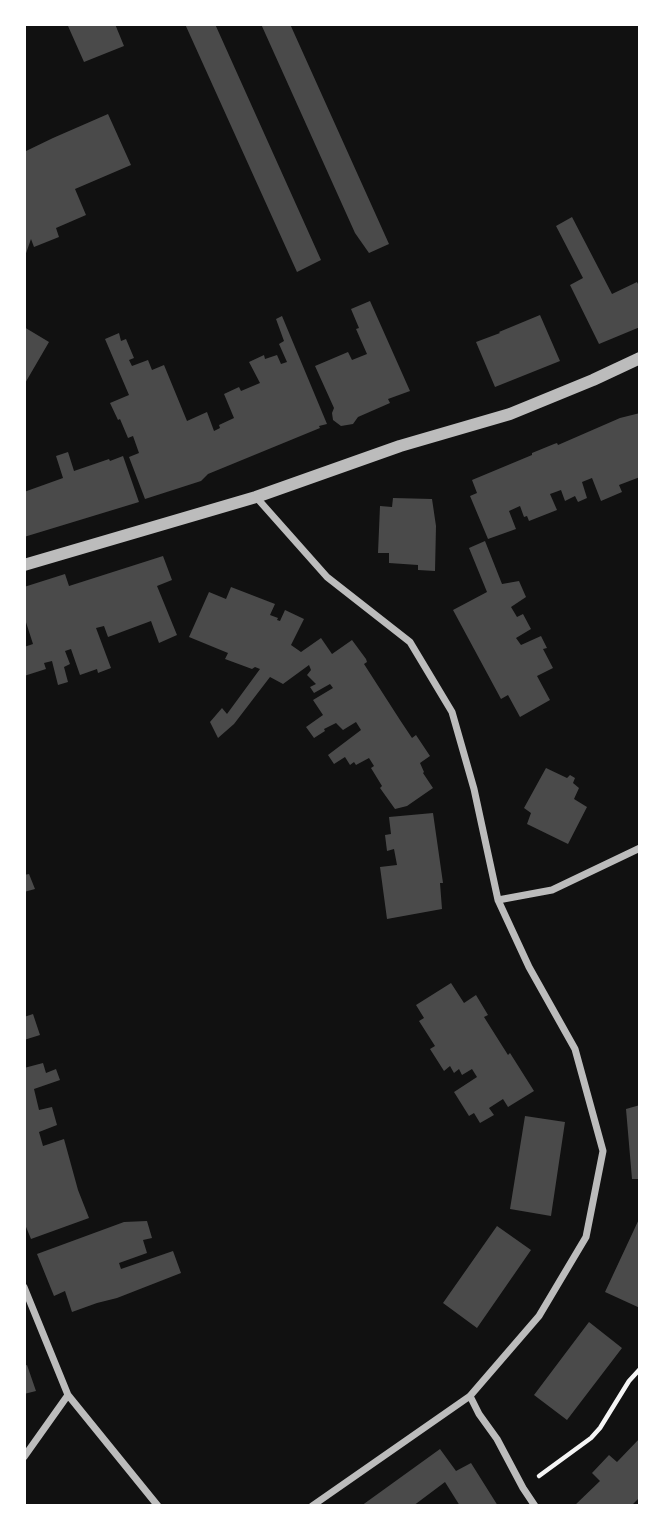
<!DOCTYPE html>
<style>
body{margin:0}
#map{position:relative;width:664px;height:1530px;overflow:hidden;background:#111;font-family:"Alegreya Sans",sans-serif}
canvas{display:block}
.frame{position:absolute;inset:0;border:26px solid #fff;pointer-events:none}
</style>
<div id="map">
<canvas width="664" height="1530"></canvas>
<div class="frame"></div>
</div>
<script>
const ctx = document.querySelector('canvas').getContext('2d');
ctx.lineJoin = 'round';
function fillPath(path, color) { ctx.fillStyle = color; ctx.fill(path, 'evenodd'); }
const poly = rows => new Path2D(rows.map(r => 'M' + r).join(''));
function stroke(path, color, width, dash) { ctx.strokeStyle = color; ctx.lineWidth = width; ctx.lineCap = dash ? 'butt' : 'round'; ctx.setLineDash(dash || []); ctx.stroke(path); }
fillPath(poly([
 [72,24,115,24,124,46,84,62,68,26],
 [185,24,215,24,321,260,297,272],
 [261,24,290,24,389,244,369,253,355,233],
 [108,114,131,165,75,189,86,215,56,228,59,237,34,247,31,239,24,259,24,152,53,138],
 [572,217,612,294,637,282,640,288,640,327,599,344,570,285,583,278,556,226],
 [370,301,410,391,388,399,390,403,358,417,353,424,341,426,333,420,332,413,334,408,315,366,348,352,352,360,367,354,356,329,359,328,351,309],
 [540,315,560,361,495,387,476,342,500,333,499,332],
 [282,316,327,424,319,426,320,428,208,474,201,481,145,499,129,457,139,453,133,436,128,438,120,419,118,420,110,403,129,395,105,339,119,333,121,341,126,339,134,358,129,360,132,366,148,360,152,370,164,365,187,421,207,412,214,431,220,428,219,425,234,418,224,394,239,387,241,391,260,383,249,362,264,355,265,359,277,355,281,364,287,362,279,344,284,341,276,319],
 [24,327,49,342,24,385],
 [640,413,640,477,619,485,622,492,601,501,592,478,582,482,587,498,578,502,575,496,565,501,561,490,550,494,557,510,529,521,527,516,524,517,520,506,509,511,516,529,488,539,470,496,477,493,472,480,532,455,532,453,554,444,557,443,558,445,620,418],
 [68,452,74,471,109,459,110,461,123,456,139,502,24,537,24,492,63,478,56,456],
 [393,498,432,499,436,526,435,571,418,570,418,565,389,563,389,553,378,553,380,506,392,507],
 [485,541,502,584,519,581,526,597,511,607,517,617,523,614,531,629,516,638,521,645,541,636,547,648,543,649,553,668,537,676,550,700,520,717,508,695,501,699,453,610,487,592,469,548],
 [163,556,172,580,157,586,177,635,159,643,151,621,108,637,104,626,96,628,111,668,98,673,97,669,80,675,71,649,65,651,70,664,64,667,68,682,58,685,52,661,44,663,46,669,24,676,24,647,33,644,24,616,24,587,65,574,69,586],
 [231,587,275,604,270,615,278,618,277,620,280,621,285,610,304,619,291,645,301,652,321,638,332,654,352,640,366,659,367,662,364,664,400,720,412,738,416,735,430,756,420,763,424,772,423,773,433,788,407,806,395,809,380,788,382,786,371,768,374,766,369,758,356,765,354,762,350,765,345,757,334,764,328,755,361,730,356,722,343,730,336,723,324,729,325,731,314,738,306,727,323,715,313,700,333,688,330,684,314,693,310,687,316,684,307,675,311,670,309,665,283,684,270,677,234,724,218,738,210,722,222,708,227,714,260,669,255,667,252,669,225,659,228,653,189,637,209,592,226,599],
 [546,768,567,778,570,775,575,778,573,783,579,788,574,799,587,807,568,844,527,824,531,813,524,808],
 [433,813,443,883,440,883,442,909,387,919,380,867,397,865,394,849,387,851,385,835,391,834,389,817],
 [29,874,35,889,24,892,24,875],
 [451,983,464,1003,476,995,488,1015,484,1017,508,1055,510,1053,534,1091,508,1107,503,1099,489,1108,494,1115,480,1123,474,1113,469,1116,454,1092,477,1077,472,1069,462,1075,459,1069,454,1073,450,1066,444,1071,430,1049,435,1046,419,1021,424,1018,416,1005],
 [33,1014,40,1035,24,1040,24,1017],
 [43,1063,46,1073,56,1069,60,1080,34,1089,39,1110,52,1107,57,1125,39,1132,43,1146,64,1139,78,1190,89,1218,31,1239,24,1222,24,1068],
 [640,1105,640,1179,632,1179,626,1109],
 [525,1116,565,1122,551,1216,510,1209],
 [640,1217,640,1308,605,1292],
 [147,1221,152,1238,143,1240,147,1253,119,1263,121,1269,173,1251,181,1273,117,1298,97,1303,72,1312,65,1291,54,1296,37,1254,124,1222],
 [497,1226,531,1250,477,1328,443,1303],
 [589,1322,622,1348,567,1420,534,1395],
 [27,1365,36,1391,24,1394,24,1366],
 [640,1438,640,1497,631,1506,574,1506,600,1481,592,1473,609,1455,617,1462],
 [440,1449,456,1471,471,1463,498,1506,460,1506,445,1482,413,1506,361,1506]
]), '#4a4a4a');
stroke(poly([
 [539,1476,591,1438,600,1428,629,1381,640,1369]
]), '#f5f5f5', 4.5);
stroke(poly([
 [256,497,327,577,410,642,452,712,474,789,498,900,529,967,575,1049,603,1151,586,1237,539,1316,470,1396,312,1506],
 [498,900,552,890,640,848],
 [24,1287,68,1395,158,1506],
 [470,1396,479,1414,497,1439,523,1488,535,1506],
 [24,1457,68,1395]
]), '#bcbcbc', 7);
stroke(poly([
 [24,565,256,497,400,446,510,414,593,380,640,358]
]), '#bcbcbc', 12);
</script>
